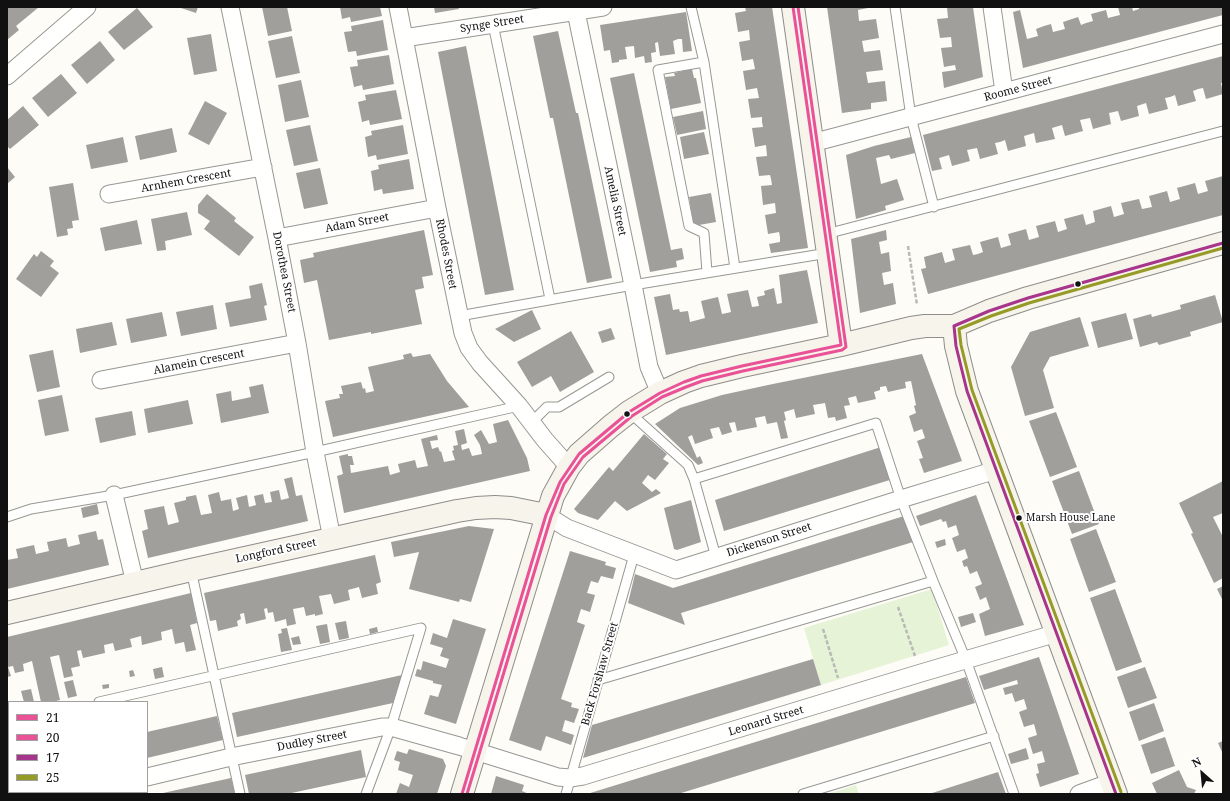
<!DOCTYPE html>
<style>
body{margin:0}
#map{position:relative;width:1230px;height:801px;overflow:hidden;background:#fdfcf7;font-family:"Noto Serif",serif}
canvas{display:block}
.frame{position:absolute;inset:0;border:8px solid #111;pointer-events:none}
.legend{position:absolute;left:8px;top:701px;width:140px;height:92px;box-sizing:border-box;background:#fff;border:1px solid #a0a0a0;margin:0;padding:5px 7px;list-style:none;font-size:12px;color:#111}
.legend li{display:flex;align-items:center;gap:8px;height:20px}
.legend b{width:20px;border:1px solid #a0a0a0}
.north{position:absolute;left:1182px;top:753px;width:40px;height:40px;-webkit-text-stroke:3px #fff;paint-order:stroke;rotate:333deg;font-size:11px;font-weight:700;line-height:16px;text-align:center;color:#111}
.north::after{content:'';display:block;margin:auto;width:14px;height:18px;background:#111;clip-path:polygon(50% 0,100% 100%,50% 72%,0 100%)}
</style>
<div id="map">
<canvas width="1230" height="801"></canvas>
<div class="frame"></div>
<ul class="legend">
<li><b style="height:5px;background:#ea5297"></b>21</li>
<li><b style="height:5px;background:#ea5297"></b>20</li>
<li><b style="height:5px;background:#a7358b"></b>17</li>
<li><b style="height:5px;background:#969a27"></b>25</li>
</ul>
<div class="north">N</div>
</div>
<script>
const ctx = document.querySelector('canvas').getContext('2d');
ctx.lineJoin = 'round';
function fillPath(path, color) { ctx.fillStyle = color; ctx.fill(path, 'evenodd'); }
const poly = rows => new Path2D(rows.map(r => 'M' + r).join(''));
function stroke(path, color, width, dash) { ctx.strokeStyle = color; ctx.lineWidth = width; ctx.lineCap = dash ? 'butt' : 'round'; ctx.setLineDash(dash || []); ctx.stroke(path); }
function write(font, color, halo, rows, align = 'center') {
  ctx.font = font + ' "Noto Serif",serif'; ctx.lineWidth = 4; ctx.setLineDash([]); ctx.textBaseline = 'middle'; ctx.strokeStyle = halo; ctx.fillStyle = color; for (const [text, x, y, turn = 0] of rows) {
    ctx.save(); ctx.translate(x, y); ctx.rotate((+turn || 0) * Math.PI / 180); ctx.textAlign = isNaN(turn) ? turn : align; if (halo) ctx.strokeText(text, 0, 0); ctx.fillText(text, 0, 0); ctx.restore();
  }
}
fillPath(poly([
 [932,589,949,645,821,685,804,628],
 [856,785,859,794,828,794]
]), '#e7f3d7');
fillPath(poly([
 [7,7,39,7,16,26,19,30,7,40],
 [178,7,198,7,196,13],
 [262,7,287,7,292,31,268,36],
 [340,7,380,7,382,16,351,22,350,17,342,19],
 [434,7,458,7,459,9,435,13],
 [745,7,772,7,808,248,771,253,769,244,780,242,780,237,779,232,768,234,765,215,776,213,775,203,763,205,761,186,772,185,771,179,770,175,759,176,756,157,767,156,766,145,755,147,752,128,763,127,762,122,762,117,751,118,748,99,759,98,757,88,746,90,743,71,755,69,753,59,742,61,739,42,750,40,749,30,738,32,735,13,746,11],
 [827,7,873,7,858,10,859,21,876,19,879,38,862,41,864,52,880,50,883,70,866,72,868,83,885,81,887,101,871,103,871,109,842,113],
 [947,7,973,7,983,77,944,88,942,72,956,70,955,65,944,67,941,48,952,47,951,37,940,38,937,19,948,18],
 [1118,7,1132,7,1133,11,1139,9,1139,7,1223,7,1223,15,1023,68,1013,12,1020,10,1027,39,1038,36,1036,29,1044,26,1051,24,1053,32,1065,29,1063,22,1078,17,1081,25,1086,23,1093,21,1091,14,1106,10,1108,18,1120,15],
 [137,8,153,27,124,50,108,32],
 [686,12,692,51,683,52,682,39,678,39,673,41,675,54,660,56,658,42,655,43,656,52,651,53,652,62,645,63,644,56,635,58,634,46,625,47,627,59,619,60,619,62,612,63,610,50,604,51,600,25],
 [383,20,388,50,357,56,356,51,348,52,344,32,352,31,351,26],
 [558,31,576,113,578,113,612,278,587,283,553,118,550,118,533,36],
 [211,34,217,71,194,75,187,38],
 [292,36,300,73,276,78,268,41],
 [100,41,115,60,87,84,71,65],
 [466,46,514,290,485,295,438,52],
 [389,55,394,84,363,90,362,85,354,87,350,67,358,66,357,60],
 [1223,56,1223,83,1221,83,1223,94,1206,99,1203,88,1198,89,1193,91,1196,101,1178,106,1175,95,1170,97,1165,98,1168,109,1149,114,1146,103,1137,106,1139,116,1121,121,1118,111,1109,113,1111,124,1093,129,1090,118,1080,120,1083,131,1065,136,1062,125,1052,128,1055,139,1036,143,1034,133,1024,136,1026,146,1008,151,1005,140,1000,142,995,143,998,154,980,159,977,148,967,150,970,161,952,166,949,155,939,158,942,169,932,171,923,135],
 [692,69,694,78,696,78,701,103,671,109,665,77,675,76,674,73],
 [634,73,671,250,682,248,684,259,676,261,677,267,650,272,610,78],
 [61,74,77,93,48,117,32,98],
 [301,80,309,117,285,122,278,85],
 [396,90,402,119,370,125,369,120,362,122,358,102,366,100,365,95],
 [205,101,227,113,209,145,188,134],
 [23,106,39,125,10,149,7,146,7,120],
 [703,111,706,129,677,135,673,117],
 [310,125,318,161,294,166,286,130],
 [403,125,408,154,377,160,376,155,368,157,365,137,372,135,371,131],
 [172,128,177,152,140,160,135,136],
 [704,132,709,154,684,159,680,137],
 [123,137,128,162,91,169,86,145],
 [911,137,915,153,891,159,889,155,876,158,881,184,897,179,904,200,885,206,886,210,856,219,846,155,874,146],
 [409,159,414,189,383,194,382,189,374,191,371,171,379,169,378,165],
 [7,167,15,177,7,184],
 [320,168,328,204,304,209,296,173],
 [1223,176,1223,215,928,294,921,269,926,268,924,257,942,252,945,263,955,260,952,249,970,245,973,255,978,254,983,252,980,242,998,237,1001,248,1011,245,1008,234,1026,229,1029,240,1039,237,1036,226,1055,221,1058,232,1067,229,1064,219,1083,214,1086,225,1095,222,1093,211,1111,206,1114,217,1124,214,1121,203,1139,199,1142,209,1152,207,1149,196,1167,191,1170,202,1180,199,1177,188,1195,183,1198,194,1208,191,1205,181],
 [73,183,79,220,72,221,73,228,67,229,68,235,57,237,49,187],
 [711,193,716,222,699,225,693,222,689,197],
 [207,194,236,218,234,221,254,237,239,256,204,229,210,221,198,213,198,205],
 [187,212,192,235,165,241,166,250,157,251,151,219],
 [137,220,142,244,105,251,100,228],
 [424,230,433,275,422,277,424,288,415,290,422,324,371,334,371,332,329,340,317,280,304,283,300,260,314,257,313,253],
 [886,230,887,240,879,242,881,254,889,252,891,271,882,273,884,285,893,283,896,304,860,313,851,239],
 [41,251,54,261,50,266,59,273,41,297,16,279,34,254,37,257],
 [807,270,818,323,666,355,654,297,670,294,673,310,679,309,680,312,688,311,690,322,705,318,701,301,718,297,722,314,727,313,731,312,727,294,748,290,752,307,759,306,757,297,765,295,764,291,774,288,777,304,782,303,779,275],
 [262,283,267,305,264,306,267,320,230,327,225,303,251,298,249,286],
 [1215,295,1223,322,1190,332,1191,336,1159,345,1157,342,1140,347,1133,319,1151,314,1152,317,1181,309,1180,305],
 [213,305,217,329,181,336,176,312],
 [532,310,541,329,514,342,495,329],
 [162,312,167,336,131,343,126,319],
 [1126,313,1133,339,1098,348,1091,322],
 [1080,317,1089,346,1050,357,1043,370,1054,408,1025,416,1011,367,1030,332],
 [112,322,117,345,80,353,76,329],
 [611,328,615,339,602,343,598,332],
 [571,331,594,372,560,392,551,376,532,387,517,362],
 [53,350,60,387,37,392,29,355],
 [411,353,413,357,430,354,447,381,469,407,333,437,325,401,340,398,339,394,343,394,341,386,361,382,363,389,365,388,366,393,374,391,368,367,404,359,403,355],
 [922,354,962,461,924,473,919,459,923,458,917,441,925,438,922,429,914,432,909,416,916,413,914,406,916,405,911,381,905,382,906,388,888,392,886,386,880,387,880,390,874,392,876,399,858,403,856,396,848,398,850,405,844,406,847,418,836,421,835,417,828,418,825,403,813,405,815,414,796,418,794,409,784,412,786,420,784,421,788,438,781,439,777,422,767,424,765,416,755,418,757,427,737,431,735,422,729,423,732,432,722,435,719,427,710,429,713,438,695,444,692,435,688,437,697,458,700,456,703,463,698,465,655,424,680,408,722,395,768,385],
 [263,384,269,413,221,423,216,394,231,391,232,401,242,399,251,397,249,387],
 [62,395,69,431,45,436,38,400],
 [188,400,193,424,148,433,144,409],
 [132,411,136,435,100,443,95,418],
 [1056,412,1077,467,1050,477,1029,421],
 [508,420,527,458,530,471,344,513,337,476,343,474,339,456,348,454,348,456,352,456,354,465,350,465,351,473,388,466,390,475,400,472,398,464,415,460,417,468,428,466,421,439,437,435,438,440,430,441,432,449,438,447,440,452,441,451,444,462,455,460,452,451,454,450,453,446,458,445,455,431,464,429,467,443,461,445,462,450,469,448,472,456,482,454,480,445,474,435,481,430,489,444,497,442,493,424],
 [644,434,667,454,663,459,669,463,655,480,648,475,642,483,652,492,656,489,661,493,627,511,615,501,598,520,578,513,574,509,609,467,613,471],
 [881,447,893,479,724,531,715,500],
 [1079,471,1099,524,1072,534,1052,481],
 [292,477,296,496,302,495,308,521,148,558,142,531,148,529,144,510,164,506,168,525,179,522,174,503,186,500,186,497,196,495,201,515,212,513,208,495,219,492,221,501,231,499,233,511,239,509,236,498,247,495,249,507,256,505,254,496,263,494,265,503,272,502,270,492,279,490,281,500,289,498,284,479],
 [1223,481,1223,513,1213,517,1223,537,1223,578,1214,583,1191,534,1193,533,1179,503],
 [976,495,1024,625,985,636,979,614,990,609,986,597,980,600,975,587,982,584,977,571,970,574,967,566,964,567,962,561,968,558,965,549,957,552,952,538,959,535,956,525,948,528,946,521,943,522,941,519,920,526,916,516],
 [691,500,701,542,677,550,674,549,664,508],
 [97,504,99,514,83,518,81,508],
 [904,516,913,542,681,613,685,625,628,603,635,574,673,588],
 [469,526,494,529,471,602,460,599,459,602,409,589,419,552,394,557,391,542],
 [1096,529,1116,582,1089,592,1070,539],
 [96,531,98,540,103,539,109,565,7,589,7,560,18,558,16,549,34,545,36,554,49,551,47,542,66,538,68,547,80,544,78,535],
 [945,539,946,545,937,548,935,542],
 [570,551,606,562,605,565,616,568,613,579,601,576,598,583,591,581,587,593,595,595,590,612,581,609,577,622,585,625,561,699,572,703,571,707,579,709,574,723,565,720,562,731,574,735,571,745,546,736,541,751,509,740],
 [375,555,381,582,376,584,378,594,362,598,359,587,348,590,350,600,334,604,331,594,319,596,323,614,315,616,315,614,306,616,304,607,293,609,296,624,287,626,286,619,275,622,273,612,268,613,267,608,264,609,266,619,246,624,244,613,240,614,241,619,237,621,238,626,218,631,216,620,210,621,204,593],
 [1223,586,1223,601,1217,589],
 [1115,589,1142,662,1116,671,1090,598],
 [191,593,197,623,190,625,196,650,186,652,184,642,175,644,172,629,161,632,162,640,142,645,141,636,130,639,132,647,115,651,113,643,104,645,105,653,83,658,81,650,77,651,80,666,71,668,73,676,64,678,59,655,50,657,60,700,52,702,41,702,32,661,23,664,24,671,15,673,13,666,8,667,11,676,7,677,7,637],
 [973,613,976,622,961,627,958,617],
 [453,619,486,629,456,724,424,714,430,695,438,697,442,685,433,683,433,681,415,676,417,669,421,670,423,661,446,668,449,659,440,656,443,648,430,644,433,633,447,638],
 [346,621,349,638,339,640,335,623],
 [327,624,330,642,320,644,316,626],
 [377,627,378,632,370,634,369,629],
 [287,628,292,650,281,652,278,634,282,633,281,629],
 [299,636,301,644,293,645,291,638],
 [1039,657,1079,774,1040,787,1036,774,1039,773,1037,764,1045,762,1042,751,1033,754,1028,738,1037,735,1034,724,1024,727,1019,712,1027,709,1024,699,1015,702,1012,693,1005,695,1003,688,1018,684,1017,680,984,690,979,676],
 [813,659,821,685,583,758,592,725],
 [162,667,164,677,155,679,153,669],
 [1145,667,1157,698,1128,708,1117,677],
 [133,670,135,676,130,677,129,671],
 [402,675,393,703,237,737,232,713],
 [966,677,975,703,678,794,587,794],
 [73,680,77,696,68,698,64,682],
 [109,684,109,688,103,689,102,685],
 [31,689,34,702,24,702,21,691],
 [1154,703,1164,731,1139,741,1129,712],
 [217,716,223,740,147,758,147,732],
 [1165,737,1175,766,1151,774,1141,745],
 [1223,741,1223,754,1218,743],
 [1026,748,1029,759,1011,764,1008,754],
 [409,749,443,759,446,766,437,794,396,794,400,783,409,787,413,775,398,770,400,762,394,760,397,751,407,754],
 [361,750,366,777,287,794,249,794,245,775],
 [7,760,9,760,9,790,7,790],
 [1179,770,1187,787,1196,790,1194,794,1157,794,1152,783],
 [998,772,1006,794,929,794],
 [496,776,524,785,522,791,529,794,491,794],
 [231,778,235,794,163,794,163,793]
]), '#a19f9c');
const lane = poly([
 [691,7,704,62,735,268],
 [895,7,911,117,934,207],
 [493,24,550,299],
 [704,62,658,70,689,226,704,233,707,272],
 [826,234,1223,131],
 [459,316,633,285,828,253],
 [629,412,688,465,694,479,876,423,901,499,933,581,966,660,1014,794],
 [532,422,547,407,559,407,609,377],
 [694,479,716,557],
 [7,517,31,509,114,495,315,452,519,406],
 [191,570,240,794],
 [598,680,933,581],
 [99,702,421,628,391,727,366,794],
 [7,724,9,723],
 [566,794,634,555],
 [803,794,994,736]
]);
const street = poly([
 [230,7,277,238,297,343,315,452,332,539],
 [398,7,437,208,463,333,469,348,480,363,519,406,545,440,569,467],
 [575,7,633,285,649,367,660,393],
 [992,7,1004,92],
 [404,38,603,7],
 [7,76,87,7],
 [812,143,1223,34],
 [109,194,263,167],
 [277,238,437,208],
 [101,380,297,343],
 [114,495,135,583],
 [546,515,567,528,676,570,901,499,996,470],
 [147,777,231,757,382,727,391,727,459,746,558,777,570,778,583,776,921,673,1057,633],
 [76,794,85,792],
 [1079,794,1112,782]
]);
const secondary = poly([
 [793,7,841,345],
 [954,326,956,346,967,391,1116,794],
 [7,613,191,570,457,511,476,508,495,507,511,508,546,515],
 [462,794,553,496,569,467,579,454,611,426,629,412,660,393,684,382,701,376,742,366,841,345,911,328,925,326,954,326,989,311,1028,298,1223,243]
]);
stroke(lane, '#979795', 11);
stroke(street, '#979795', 19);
stroke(secondary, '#8e8d8b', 24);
stroke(poly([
 [908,246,917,305],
 [898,607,915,656],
 [823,629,838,678]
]), '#b9b9b8', 2.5, [4, 2]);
stroke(lane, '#fffffe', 9);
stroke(street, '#fffffe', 17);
stroke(secondary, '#f6f4eb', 22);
stroke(poly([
 [462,794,546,515,560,482,579,454,629,412,660,393,684,382,701,376,742,366,841,345,793,7]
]), '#ea5297', 3);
stroke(poly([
 [467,794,551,517,564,484,583,457,632,416,662,397,686,387,702,381,743,371,842,350,846,347,798,7]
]), '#ea5297', 3);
stroke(poly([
 [1116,794,967,391,956,346,954,326,989,311,1028,298,1223,243]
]), '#a7358b', 3);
stroke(poly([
 [1121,792,972,390,961,345,959,329,991,316,1029,303,1223,248]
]), '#969a27', 3);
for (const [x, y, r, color] of [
 [1078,284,3.5,"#111"],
 [627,414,3.5,"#111"],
 [1019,518,3.5,"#111"]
]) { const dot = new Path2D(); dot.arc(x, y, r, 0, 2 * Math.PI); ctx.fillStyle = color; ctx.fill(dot); stroke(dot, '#fff', 1.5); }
write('10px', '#111', '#fff', [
 ["Marsh House Lane",1026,518]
], 'left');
write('11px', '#111', '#fff', [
 ["Synge Street",492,24,-9],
 ["Roome Street",1018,89,-15],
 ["Arnhem Crescent",186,181,-10],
 ["Amelia Street",615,201,78],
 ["Adam Street",357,223,-11],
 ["Rhodes Street",446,254,79],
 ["Dorothea Street",284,272,79],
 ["Alamein Crescent",199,362,-11],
 ["Dickenson Street",769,540,-18],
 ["Longford Street",276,551,-12],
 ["Back Forshaw Street",600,674,-74],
 ["Leonard Street",766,721,-17],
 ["Dudley Street",312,741,-11]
]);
</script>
